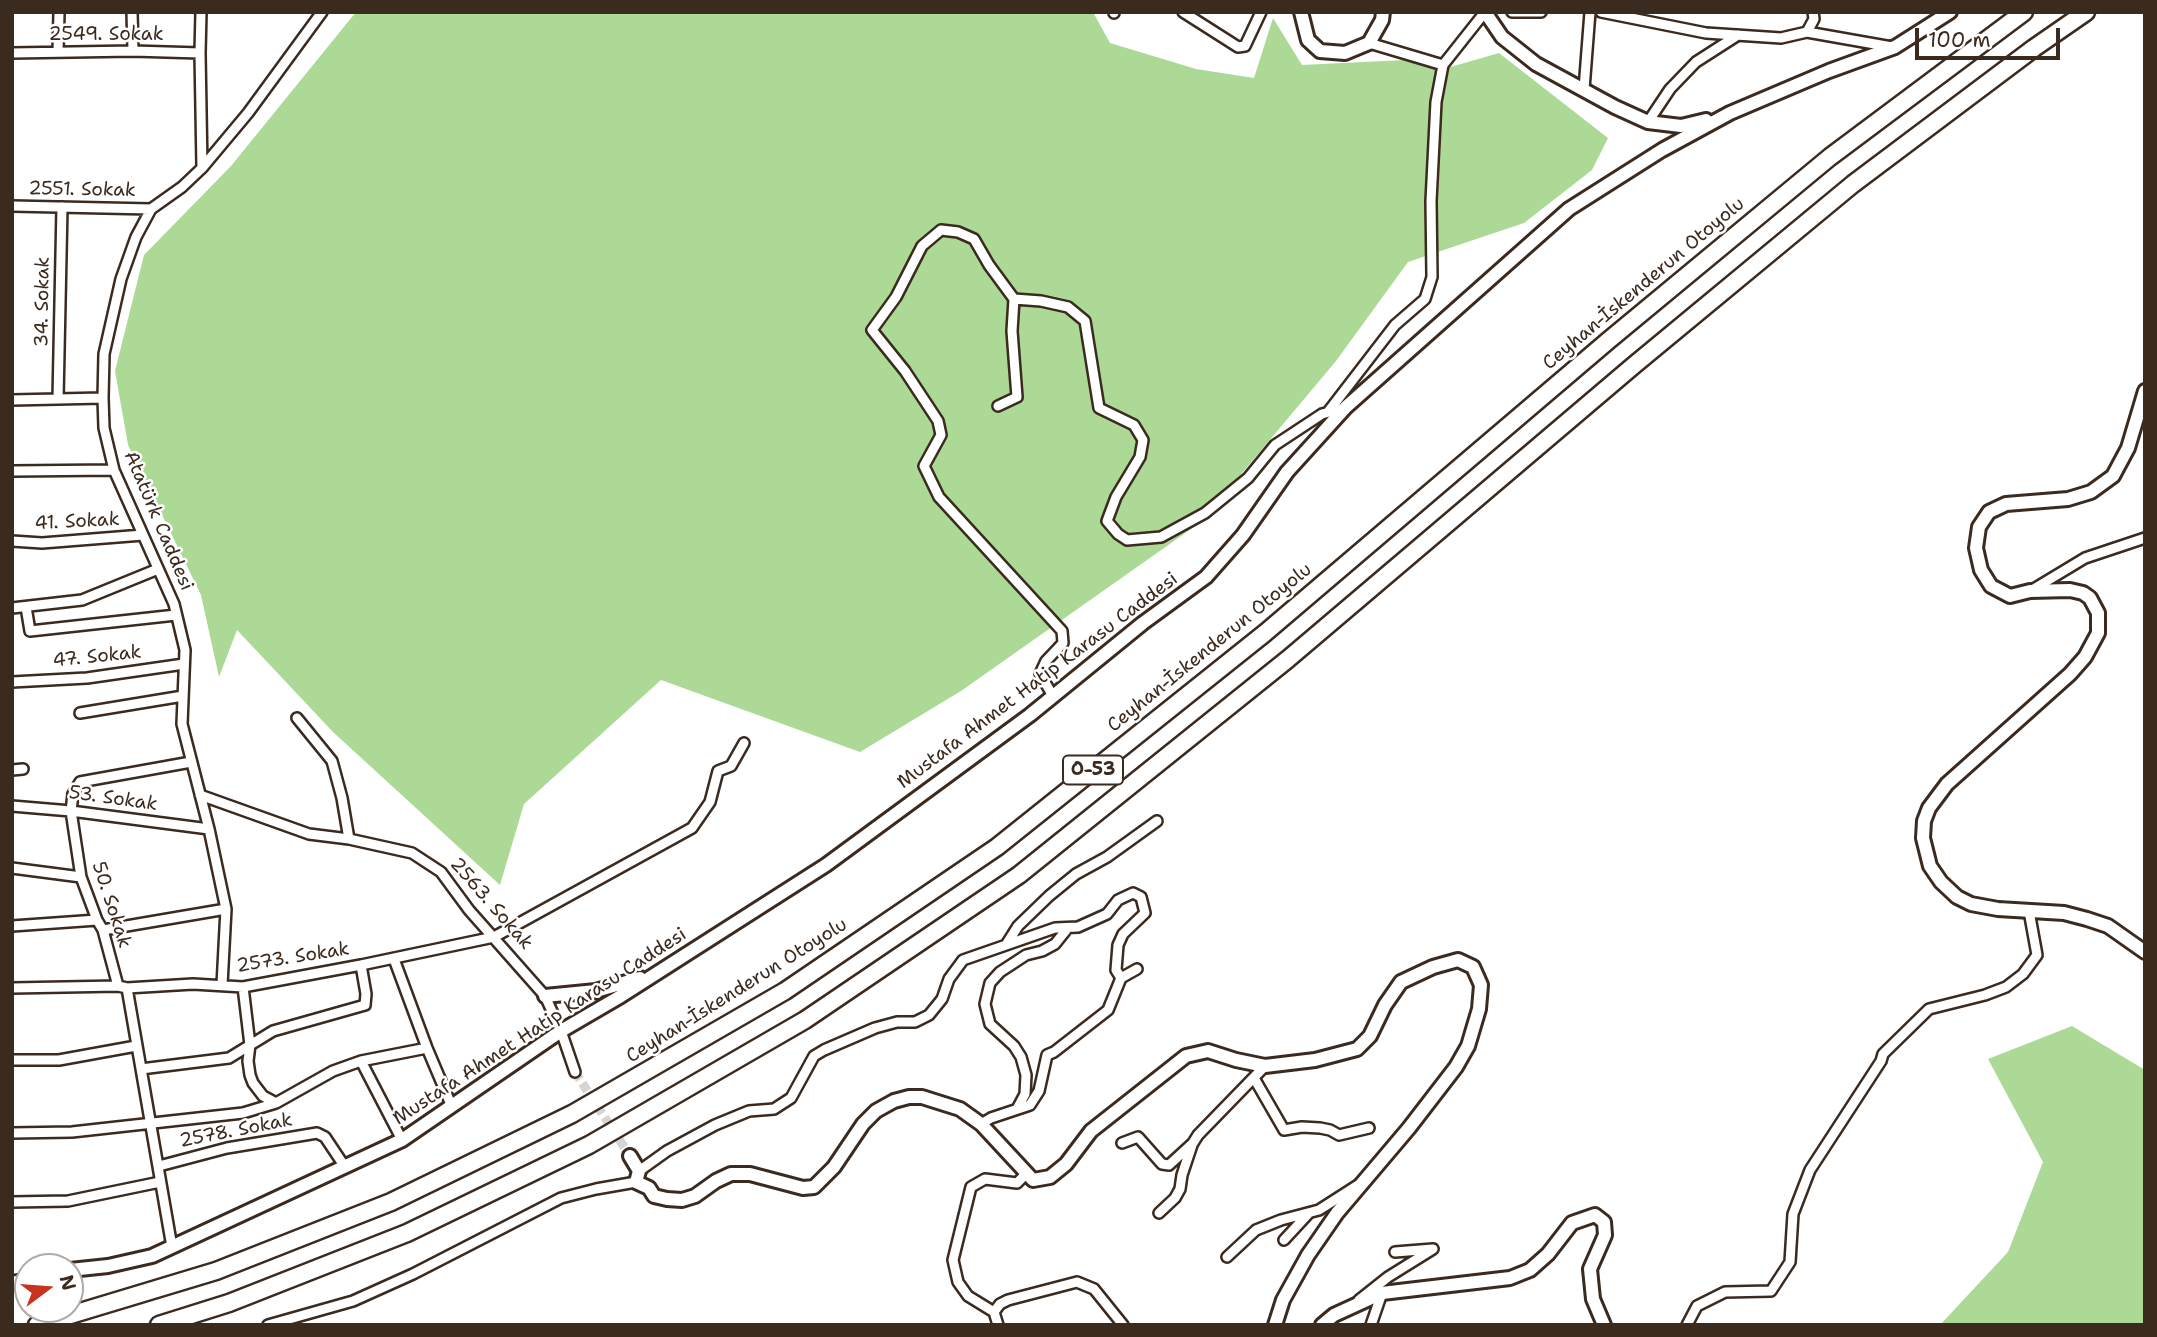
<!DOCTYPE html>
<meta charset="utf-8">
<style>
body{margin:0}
#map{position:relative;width:2157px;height:1337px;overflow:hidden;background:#fff;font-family:"Shantell Sans",sans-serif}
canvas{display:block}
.frame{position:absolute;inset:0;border:14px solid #3b2a1e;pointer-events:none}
.north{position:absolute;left:14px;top:1253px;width:70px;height:70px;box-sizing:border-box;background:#fff;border:2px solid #b1aaa5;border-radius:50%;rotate:74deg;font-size:19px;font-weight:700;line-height:28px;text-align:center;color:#3b2a1e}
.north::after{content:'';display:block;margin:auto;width:24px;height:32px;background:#c8321e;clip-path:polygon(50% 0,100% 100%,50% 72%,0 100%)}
.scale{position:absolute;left:1915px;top:28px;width:145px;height:32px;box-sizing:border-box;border:4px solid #3b2a1e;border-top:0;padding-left:9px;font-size:21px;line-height:24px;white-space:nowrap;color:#3b2a1e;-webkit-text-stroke:5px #fff;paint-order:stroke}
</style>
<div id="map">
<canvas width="2157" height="1337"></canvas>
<div class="frame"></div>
<div class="north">N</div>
<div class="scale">100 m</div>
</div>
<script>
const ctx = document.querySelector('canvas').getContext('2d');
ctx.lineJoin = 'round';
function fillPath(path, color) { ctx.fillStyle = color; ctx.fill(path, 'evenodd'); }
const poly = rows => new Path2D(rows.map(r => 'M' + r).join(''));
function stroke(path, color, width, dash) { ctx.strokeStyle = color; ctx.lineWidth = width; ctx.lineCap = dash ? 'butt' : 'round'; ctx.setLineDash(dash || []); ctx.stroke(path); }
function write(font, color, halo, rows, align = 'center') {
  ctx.font = font + ' "Shantell Sans",sans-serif'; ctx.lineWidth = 5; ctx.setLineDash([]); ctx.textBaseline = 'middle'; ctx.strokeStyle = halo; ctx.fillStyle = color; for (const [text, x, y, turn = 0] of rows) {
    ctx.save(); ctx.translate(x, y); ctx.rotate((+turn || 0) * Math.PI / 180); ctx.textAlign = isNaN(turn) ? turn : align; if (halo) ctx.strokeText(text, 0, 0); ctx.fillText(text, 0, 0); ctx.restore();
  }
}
fillPath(poly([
 [356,12,1093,12,1110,43,1196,69,1254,78,1273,18,1302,65,1405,60,1447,68,1499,53,1608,138,1592,170,1524,223,1408,262,1336,361,1201,522,961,691,860,752,661,680,524,804,500,885,333,732,237,630,219,677,201,595,128,445,115,371,144,255,231,166],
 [2072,1026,2145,1070,2145,1325,1940,1325,2008,1252,2043,1162,1988,1059]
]), '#add997');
stroke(poly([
 [575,1072,630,1156]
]), '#d8d4d2', 9, [9, 4.5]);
const street = poly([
 [132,12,133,51],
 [201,12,200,53,202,168],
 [1183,12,1238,47,1245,46,1261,12],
 [1512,12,1541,12],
 [1601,12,1706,33,1781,38,1807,32,1814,19,1813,12],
 [1114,13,1114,12],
 [1807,32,1892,47],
 [1369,43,1443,65],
 [58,52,59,12],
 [12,53,133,51,200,53],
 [1584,89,1590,12],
 [1648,122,1670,89,1696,62,1738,35],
 [12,206,151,209],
 [58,399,62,207],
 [12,400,103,398],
 [998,406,1017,397,1012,331,1014,299],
 [1328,412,1395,325,1425,299,1432,277,1431,201,1436,102,1443,65,1485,12],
 [12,471,114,470],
 [12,541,42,543,143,535],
 [2032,590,2085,558,2145,538],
 [26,607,30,631,176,615],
 [12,608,82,600,158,569],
 [12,682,87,678,184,664],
 [1053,696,1040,674,1046,661,1063,643,1062,631,939,497,924,466,941,435,938,421,905,371,872,330,896,297,922,246,941,230,958,232,974,239,989,265,1014,299,1041,301,1068,307,1085,321,1099,408,1134,425,1143,440,1140,457,1116,497,1107,521,1118,534,1127,540,1161,537,1205,513,1248,478,1275,445,1322,414,1344,408],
 [80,713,183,696],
 [297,718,332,761,342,798,349,839],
 [12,770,23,769],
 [200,795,309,834,349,839,412,853,441,872,469,910,545,996,561,1031,575,1072],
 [12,806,71,811,209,829],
 [12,868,81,877],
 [12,926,97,920],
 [103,930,226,909],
 [1006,945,1018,926,1049,896,1076,874,1107,857,1157,821],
 [394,959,427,1048,452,1107],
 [222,985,226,909,209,829,182,724,185,650,174,604,114,470,104,428,103,398,104,354,121,279,136,237,151,209,182,187,202,168,248,113,322,12],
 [118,986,103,930,97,920,81,877,71,811,73,794,80,782,191,762],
 [243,987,250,1045,248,1061,250,1075,253,1083,263,1096,276,1103],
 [12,988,118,986,127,988,193,984,243,987,361,965,494,937,692,828,710,802,718,771,731,766,744,743],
 [127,988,172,1247],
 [12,1060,59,1060,136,1046],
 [361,1061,402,1140],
 [141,1069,229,1058,273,1031,365,1005,366,994,361,965],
 [1254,1078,1284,1130,1302,1127,1320,1128,1330,1130,1339,1135,1369,1128],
 [1017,1109,1025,1094,1026,1075,1021,1057,1014,1046,990,1024,985,1004,990,983,1000,972,1026,955,1042,951,1055,944,1067,929],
 [981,1124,991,1118,1030,1105,1039,1091,1047,1055,1054,1052,1108,1010,1121,978],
 [12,1133,72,1132,243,1113,276,1103,333,1071,361,1061,427,1048],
 [1122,1143,1138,1137,1162,1164,1169,1165,1193,1143,1198,1135,1265,1066],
 [159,1166,227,1148,317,1133,325,1137,345,1167],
 [639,1171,667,1151,715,1125,749,1111,774,1109,791,1098,814,1056,824,1050,875,1028,897,1022,915,1022,929,1015,942,999,949,979,963,960,1055,928,1078,927,1107,914,1118,900,1133,893,1141,897,1145,913,1123,934,1118,945,1116,970,1121,978,1137,969],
 [12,1202,68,1201,160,1182],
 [1159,1213,1175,1198,1180,1189,1182,1175,1192,1145],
 [1284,1240,1309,1213],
 [1227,1257,1256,1230,1281,1220,1319,1210,1358,1185],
 [1359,1300,1388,1277,1433,1249,1395,1252],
 [994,1312,1000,1304,1008,1300,1077,1282,1094,1289,1123,1325],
 [268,1325,353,1301,413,1274,561,1198,596,1189,636,1182],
 [998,1325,994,1312,968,1296,958,1282,953,1260,971,1187,985,1179,1017,1183,1026,1174],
 [1371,1325,1382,1293],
 [1687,1325,1697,1306,1725,1292,1771,1291,1790,1262,1793,1214,1810,1170,1881,1061,1883,1054,1929,1009,1985,995,2006,987,2023,974,2037,955,2029,911]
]);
const secondary = poly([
 [1301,12,1308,40,1320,51,1345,53,1369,43,1382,20,1383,12],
 [1485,12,1502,37,1536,64,1615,107,1648,122,1681,126,1706,120],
 [2145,391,2128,448,2113,476,2091,492,2068,499,2006,504,1989,512,1979,527,1976,548,1981,570,1991,586,2010,596,2030,591,2070,590,2083,593,2090,598,2098,613,2098,633,2085,657,2070,674,1947,784,1929,808,1924,821,1923,838,1930,866,1941,882,1957,897,1971,904,1998,909,2064,913,2087,919,2108,926,2145,952],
 [545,996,596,991,640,978],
 [630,1156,639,1171,636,1182,649,1188,654,1196,667,1199,682,1200,695,1196,716,1181,731,1174,750,1174,803,1188,814,1187,834,1167,863,1124,876,1111,894,1101,909,1097,922,1097,960,1109,981,1124,1033,1180,1050,1177,1066,1164,1091,1131,1186,1056,1208,1051,1236,1060,1265,1066,1315,1060,1357,1049,1370,1036,1385,1005,1401,982,1433,967,1458,960,1473,967,1481,985,1479,1009,1468,1046,1456,1067,1409,1128,1337,1213,1308,1255,1283,1300,1275,1325],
 [70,1270,108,1266,152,1256,402,1140,561,1031,621,996,826,865,1030,715,1143,623,1206,577,1243,535,1287,472,1346,407,1569,209,1662,150,1730,113,1829,71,1895,47,1950,12],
 [12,1283,28,1280],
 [1322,1325,1334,1315,1382,1293,1510,1278,1530,1270,1548,1254,1572,1223,1595,1215,1604,1222,1605,1235,1590,1269,1593,1299,1604,1325]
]);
const highway = poly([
 [37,1325,216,1271,391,1202,572,1114,785,991,997,847,1265,633,1609,340,1830,157,2024,12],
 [159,1325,229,1303,407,1233,589,1145,805,1020,1019,875,1288,659,1633,366,1853,184,2034,48,2086,12]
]);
stroke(street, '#3b2a1e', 14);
stroke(secondary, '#3b2a1e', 18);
stroke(highway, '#3b2a1e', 21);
stroke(street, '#fff', 9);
stroke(secondary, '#fff', 12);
stroke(highway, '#fff', 16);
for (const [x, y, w] of [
 [1093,770,60]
]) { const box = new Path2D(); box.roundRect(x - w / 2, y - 14.5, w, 29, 5); ctx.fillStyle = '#fff'; ctx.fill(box); stroke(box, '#3b2a1e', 2); }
write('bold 18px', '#3b2a1e', null, [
 ["O-53",1093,770]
]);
write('19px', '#3b2a1e', '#fff', [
 ["2549. Sokak",106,35],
 ["2551. Sokak",82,190,1],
 ["Ceyhan-İskenderun Otoyolu",1644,284,-40],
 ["34. Sokak",43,302,-89],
 ["Atatürk Caddesi",158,521,67],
 ["41. Sokak",77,522,-3],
 ["Ceyhan-İskenderun Otoyolu",1210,648,-39],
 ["47. Sokak",97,657,-6],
 ["Mustafa Ahmet Hatip Karasu Caddesi",1038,681,-37],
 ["53. Sokak",113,799,8],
 ["2563. Sokak",491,904,49],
 ["50. Sokak",111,905,72],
 ["2573. Sokak",293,958,-9],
 ["Ceyhan-İskenderun Otoyolu",737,991,-32],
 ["Mustafa Ahmet Hatip Karasu Caddesi",540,1027,-33],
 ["2578. Sokak",236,1131,-11]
]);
</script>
